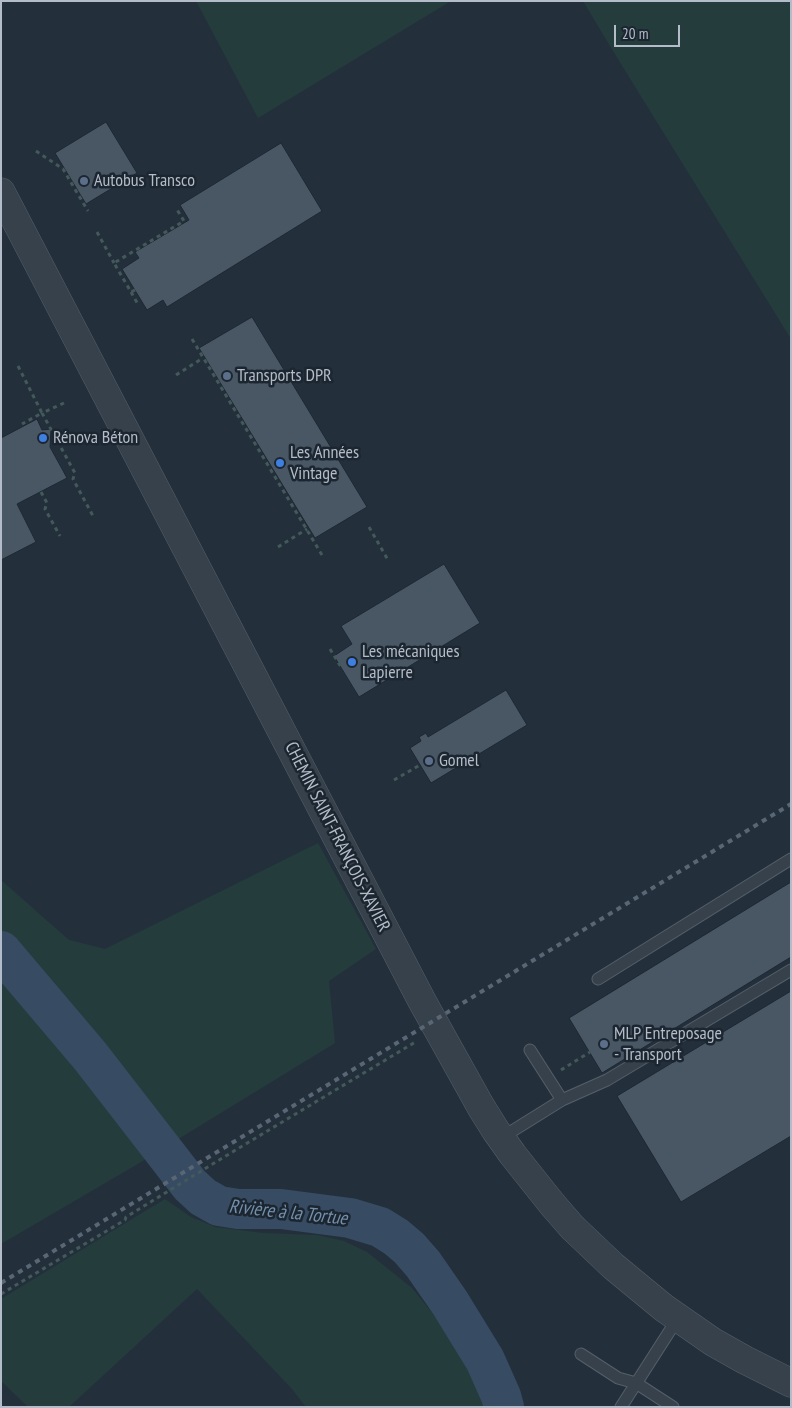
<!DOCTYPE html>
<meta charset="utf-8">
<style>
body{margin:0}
#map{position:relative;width:792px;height:1408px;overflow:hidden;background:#23303c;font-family:"PT Sans Narrow",sans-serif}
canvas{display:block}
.frame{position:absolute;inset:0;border:2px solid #b3bcc8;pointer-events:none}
.scale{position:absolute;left:614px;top:25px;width:66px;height:22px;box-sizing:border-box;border:2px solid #b3bcc8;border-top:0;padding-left:6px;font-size:15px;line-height:18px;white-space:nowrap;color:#b3bcc8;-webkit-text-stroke:4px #1c2631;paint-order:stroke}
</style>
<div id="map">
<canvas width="792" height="1408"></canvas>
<div class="frame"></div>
<div class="scale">20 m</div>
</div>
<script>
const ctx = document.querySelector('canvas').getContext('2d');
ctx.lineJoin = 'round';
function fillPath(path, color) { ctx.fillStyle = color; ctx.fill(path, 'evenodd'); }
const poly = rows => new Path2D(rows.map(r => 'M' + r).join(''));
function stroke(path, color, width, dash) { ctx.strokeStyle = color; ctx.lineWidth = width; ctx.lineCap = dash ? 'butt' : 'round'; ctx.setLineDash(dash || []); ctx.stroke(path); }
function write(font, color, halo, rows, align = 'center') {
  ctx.font = font + ' "PT Sans Narrow",sans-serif'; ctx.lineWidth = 5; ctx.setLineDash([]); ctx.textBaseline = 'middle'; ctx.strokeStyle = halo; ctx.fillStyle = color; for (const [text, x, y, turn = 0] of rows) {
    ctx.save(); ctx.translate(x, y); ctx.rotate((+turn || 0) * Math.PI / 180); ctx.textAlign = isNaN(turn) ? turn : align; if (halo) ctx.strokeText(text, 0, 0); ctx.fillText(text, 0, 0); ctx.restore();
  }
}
fillPath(poly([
 [196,1,451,1,258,118],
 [583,1,791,1,791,339,613,51],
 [318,843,376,949,329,981,335,1043,136,1165,1,1244,1,880,69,940,105,949],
 [165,1199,191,1217,215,1227,263,1233,317,1235,344,1241,367,1252,412,1288,438,1320,457,1348,479,1392,485,1407,306,1407,292,1389,197,1289,69,1407,28,1407,1,1381,1,1299]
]), '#253c3d');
stroke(poly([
 [1,951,90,1056,190,1185,203,1197,219,1206,238,1209,281,1209,350,1218,380,1227,396,1237,409,1248,423,1264,450,1303,485,1360,501,1396,504,1407]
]), '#374c63', 40);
const building = poly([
 [106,122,137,173,86,204,55,153,106,122],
 [281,143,322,211,167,307,163,300,147,310,122,269,139,258,135,252,189,220,180,205,281,143],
 [252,317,367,507,315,538,199,348,252,317],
 [37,419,42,430,51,429,50,447,67,478,17,504,36,542,1,560,1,438,37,419],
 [444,564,480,623,359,697,334,656,352,644,341,626,444,564],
 [506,690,527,725,431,783,410,748,421,741,419,737,426,733,428,737,506,690],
 [791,882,791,957,602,1073,569,1018,791,882],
 [791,991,791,1136,681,1202,617,1096,791,991]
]);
fillPath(building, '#495765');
stroke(building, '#1e2833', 1);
const service = poly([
 [598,979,791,859],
 [562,1100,607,1080,791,970],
 [501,1138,562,1100,530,1050],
 [581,1354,618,1378,636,1383,673,1407],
 [621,1407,678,1318]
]);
const tertiary = poly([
 [1,192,422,1001,481,1107,496,1131,513,1155,552,1204,572,1227,613,1266,664,1308,713,1342,745,1360,791,1383]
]);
stroke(service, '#555f6a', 13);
stroke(tertiary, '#555f6a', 29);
stroke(poly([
 [36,151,63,169,88,211],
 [97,232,114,263],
 [135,290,131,292,114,263,184,221,176,208],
 [131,292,139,306],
 [192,339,322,555],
 [18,366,42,413,22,424],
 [176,375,203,358],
 [64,403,42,413,75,473,73,479,93,516],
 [41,492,47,503,45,509,60,536],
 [369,527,388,560],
 [278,547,307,529],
 [330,649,341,667],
 [394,780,420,765],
 [561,1070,590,1052],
 [1,1294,125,1220,126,1217,229,1154,417,1041]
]), '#43595a', 3, [4, 4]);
stroke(service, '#37414c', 11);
stroke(tertiary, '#37414c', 28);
stroke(poly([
 [1,1283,791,804]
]), '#596673', 4, [5, 5]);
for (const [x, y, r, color] of [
 [84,181,5,"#5c6f8a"],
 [227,376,5,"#5c6f8a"],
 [43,438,5,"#3f7fe0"],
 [280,463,5,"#3f7fe0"],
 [352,662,5,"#3f7fe0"],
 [429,761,5,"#5c6f8a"],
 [604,1044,5,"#5c6f8a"]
]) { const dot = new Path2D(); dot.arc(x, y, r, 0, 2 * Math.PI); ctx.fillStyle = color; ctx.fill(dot); stroke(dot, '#1c2631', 2); }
write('18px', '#b3bcc8', '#1c2631', [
 ["Autobus Transco",94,181],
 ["Transports DPR",237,376],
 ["Rénova Béton",53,438],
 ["Les Années",290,453],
 ["Vintage",290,474],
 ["Les mécaniques",362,652],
 ["Lapierre",362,673],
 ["Gomel",439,761],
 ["MLP Entreposage",614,1034],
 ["- Transport",614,1055]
], 'left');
write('18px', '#b3bcc8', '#1c2631', [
 ["CHEMIN SAINT-FRANÇOIS-XAVIER",337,837,63]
]);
write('italic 19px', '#738fab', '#1c2631', [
 ["Rivière à la Tortue",288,1213,6]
]);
</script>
